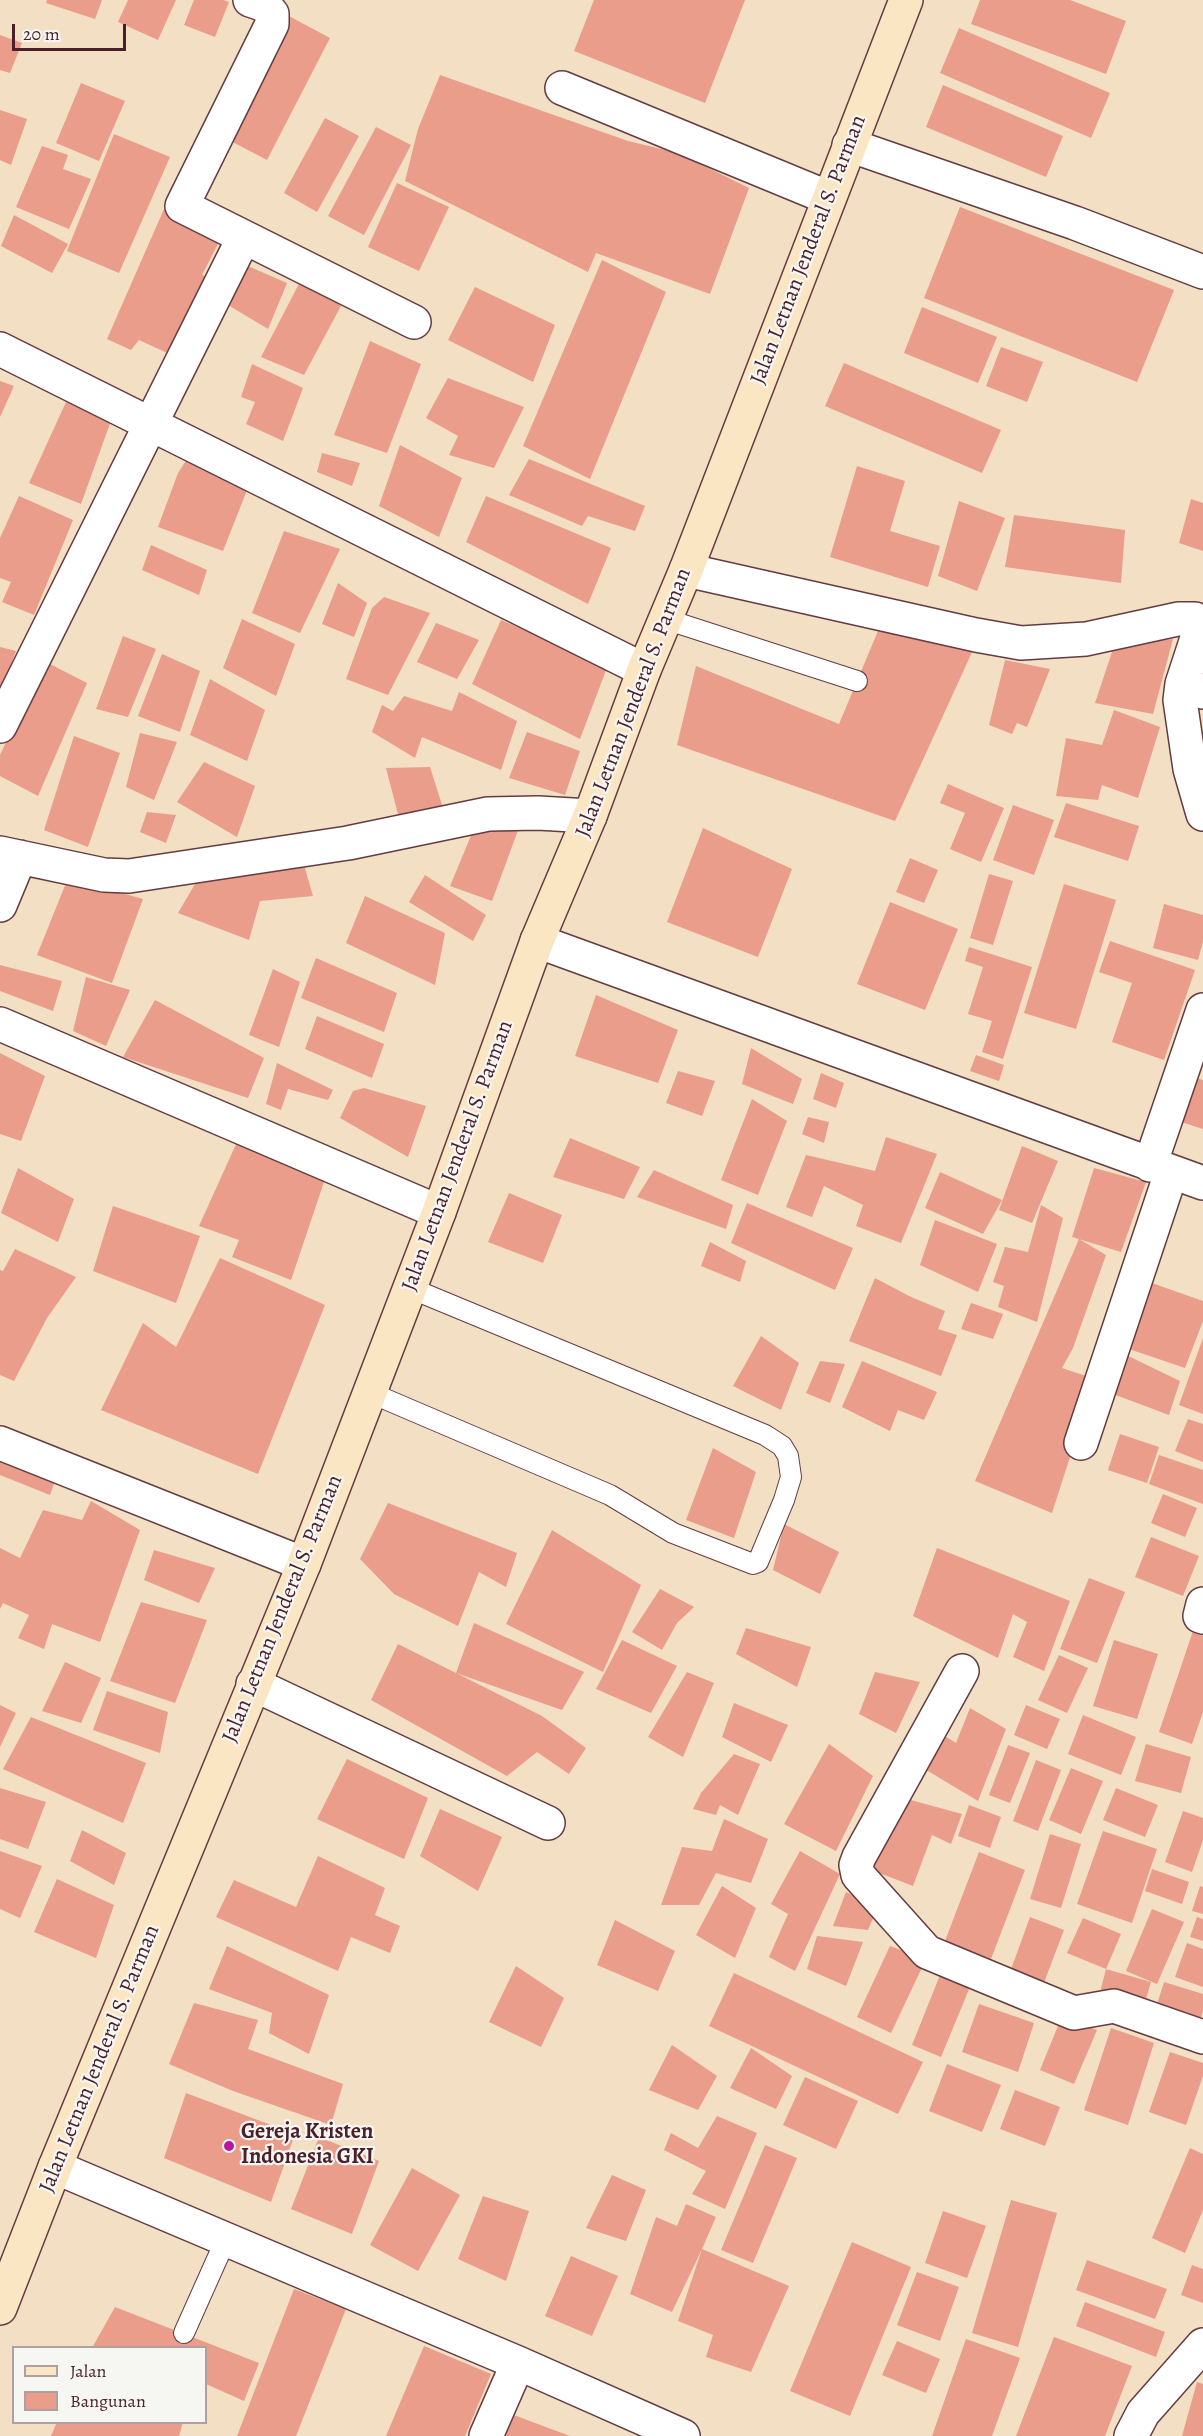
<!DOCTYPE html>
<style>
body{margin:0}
#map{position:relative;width:1203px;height:2436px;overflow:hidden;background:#f3dfc4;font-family:Alegreya,serif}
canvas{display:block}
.legend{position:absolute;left:12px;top:2346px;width:195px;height:78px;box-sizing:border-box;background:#f6f6f2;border:2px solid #b1a0a2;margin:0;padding:8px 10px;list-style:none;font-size:18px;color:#4a1f2b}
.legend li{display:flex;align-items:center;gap:12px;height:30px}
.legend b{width:30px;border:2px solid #b1a0a2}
.scale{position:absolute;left:12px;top:24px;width:114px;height:27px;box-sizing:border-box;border:3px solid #4a1f2b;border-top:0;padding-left:8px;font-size:18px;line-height:21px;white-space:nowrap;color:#4a1f2b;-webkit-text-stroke:4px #f6f6f2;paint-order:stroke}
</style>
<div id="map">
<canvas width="1203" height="2436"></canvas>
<ul class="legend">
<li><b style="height:8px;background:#fbe6c4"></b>Jalan</li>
<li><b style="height:16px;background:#e99d8a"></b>Bangunan</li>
</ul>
<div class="scale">20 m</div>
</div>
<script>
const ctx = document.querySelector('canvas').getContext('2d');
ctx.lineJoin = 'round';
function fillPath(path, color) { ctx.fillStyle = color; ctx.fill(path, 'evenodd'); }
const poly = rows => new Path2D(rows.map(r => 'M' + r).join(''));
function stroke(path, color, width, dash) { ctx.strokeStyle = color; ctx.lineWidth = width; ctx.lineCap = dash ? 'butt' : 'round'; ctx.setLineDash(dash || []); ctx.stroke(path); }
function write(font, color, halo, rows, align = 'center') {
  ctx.font = font + ' Alegreya,serif'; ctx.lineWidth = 4.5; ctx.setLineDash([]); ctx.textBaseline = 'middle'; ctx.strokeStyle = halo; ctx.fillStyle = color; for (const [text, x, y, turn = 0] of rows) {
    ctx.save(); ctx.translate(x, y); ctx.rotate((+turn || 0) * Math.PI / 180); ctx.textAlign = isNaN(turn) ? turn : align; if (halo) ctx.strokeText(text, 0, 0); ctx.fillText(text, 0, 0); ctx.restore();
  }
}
fillPath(poly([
 [47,0,102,0,95,19,46,3],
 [128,0,176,0,158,40,118,22],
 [194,0,223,0,229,2,215,37,184,25],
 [594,0,745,0,705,103,574,51],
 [980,0,1070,0,1126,21,1106,74,971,24],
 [287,15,330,38,267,160,223,137],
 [959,28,1110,93,1091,138,940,73],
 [0,35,22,43,10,73,0,70],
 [440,75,628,141,678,153,749,188,710,294,596,253,588,272,405,181,418,129],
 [81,83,125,101,99,161,56,143],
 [943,85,1063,136,1046,177,926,127],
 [0,110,27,119,11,165,0,160],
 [325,118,359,136,317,212,284,193],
 [376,127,411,145,364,235,328,216],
 [114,134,170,157,119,273,67,251],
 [42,146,68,155,63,169,91,179,69,229,16,207],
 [397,183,449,207,419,271,368,247],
 [960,207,1174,290,1137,382,924,298],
 [164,209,223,234,202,275,213,279,178,358,139,340,131,350,107,339],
 [14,215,68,244,52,273,1,246],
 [602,260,666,292,590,479,523,446],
 [241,263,287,283,268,329,228,305],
 [302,278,341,306,304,375,261,357],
 [475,287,555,325,533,382,448,340],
 [922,307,997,337,978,383,904,353],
 [370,341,421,364,387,453,334,435],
 [1001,347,1043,362,1027,402,986,386],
 [844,363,1001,430,982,473,825,406],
 [252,364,303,388,283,441,246,424,255,402,241,397],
 [448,378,524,407,494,468,449,455,458,436,426,418],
 [0,381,14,386,0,417],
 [66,402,112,418,81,504,29,483],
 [400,445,462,478,439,537,379,506],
 [191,453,251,480,223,551,158,527,178,473],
 [322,453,360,463,352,486,317,472],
 [529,459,645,506,635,531,588,516,582,526,509,495],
 [857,466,905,481,890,531,940,546,928,587,830,557],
 [19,496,73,520,34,615,2,602,11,582,0,578,0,538],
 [486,496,611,548,588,604,466,542],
 [1191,499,1203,503,1203,551,1179,543],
 [959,501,1005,518,977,591,938,576],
 [1014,515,1125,530,1121,583,1005,567],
 [284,531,340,549,300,633,252,613],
 [151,545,207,570,199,595,142,570],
 [338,583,367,603,354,637,322,624],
 [384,597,430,613,388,695,346,679,372,608],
 [242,619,295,644,276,696,223,668],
 [883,619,973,650,895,821,677,745,696,666,839,724],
 [501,620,608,665,580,739,472,684],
 [436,623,479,640,457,679,417,662],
 [123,636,156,649,128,717,96,709],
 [1173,639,1153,714,1095,703,1114,646],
 [0,647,16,651,0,693],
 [162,654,200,671,180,732,138,716],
 [1005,660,1050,669,1027,727,1017,723,1012,734,989,725],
 [44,661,87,683,38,796,0,776,0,755],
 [210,679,265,710,247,761,190,735],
 [459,692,517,721,501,770,422,737,415,758,372,732,382,705,393,711,404,696,452,711],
 [1114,710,1160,727,1138,798,1102,785,1098,800,1056,796,1066,738,1102,745],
 [527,732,580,751,565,795,509,778],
 [140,733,177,742,154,800,126,787],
 [74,736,120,753,88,847,44,830],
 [204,762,255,786,237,837,177,802],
 [430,767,443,808,399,818,386,768],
 [948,784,1004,808,981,862,950,849,965,813,940,803],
 [1066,803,1139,826,1128,861,1054,837],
 [1013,805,1054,820,1034,875,993,860],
 [147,812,176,815,166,843,140,832],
 [520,825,492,901,450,886,475,826],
 [703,828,792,869,758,957,667,922],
 [302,858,313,896,260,901,249,940,178,913,205,867],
 [910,858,938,870,924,903,896,892],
 [989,874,1013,881,993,945,970,938],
 [425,875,486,915,473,941,409,902],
 [68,878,143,899,112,983,37,955],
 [1064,884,1116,900,1076,1029,1024,1013],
 [365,896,445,933,435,985,346,943],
 [890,902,958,929,925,1010,857,984],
 [1164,904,1203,915,1203,941,1198,960,1153,948],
 [1110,941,1195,970,1164,1060,1112,1042,1132,983,1099,972],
 [969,947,1032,967,1003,1059,982,1052,992,1021,968,1014,983,967,965,961],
 [316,958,397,993,384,1032,301,998],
 [0,965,62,981,53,1011,0,991],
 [273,969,300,982,279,1047,249,1035],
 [86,977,130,990,106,1046,73,1031],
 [596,995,678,1030,658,1083,575,1056],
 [155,1000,264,1058,248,1098,123,1057],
 [317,1016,384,1044,372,1078,305,1049],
 [751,1048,802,1079,793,1104,742,1084],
 [0,1053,45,1076,21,1141,0,1134],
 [976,1055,1004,1065,999,1081,970,1071],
 [277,1063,333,1090,328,1100,288,1089,281,1110,266,1104],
 [678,1071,715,1081,702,1116,666,1103],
 [821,1073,844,1083,836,1108,813,1099],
 [1192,1077,1203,1080,1203,1129,1178,1121],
 [364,1088,426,1106,408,1157,340,1118,353,1091],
 [752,1099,787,1121,758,1195,721,1180],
 [808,1117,829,1122,824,1143,802,1134],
 [886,1137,937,1154,901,1243,856,1226,863,1205,824,1186,812,1217,786,1207,806,1155,875,1171],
 [570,1138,640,1167,624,1199,553,1177],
 [237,1142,326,1176,291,1280,232,1257,239,1240,199,1226],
 [1022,1146,1058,1161,1032,1223,999,1210],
 [18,1168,74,1199,58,1242,1,1213],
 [1094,1168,1146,1182,1121,1252,1072,1237],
 [654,1170,733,1205,726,1229,637,1197],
 [940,1172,1002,1200,983,1234,925,1208],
 [509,1193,562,1215,543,1263,488,1242],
 [747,1203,853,1248,835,1290,731,1243],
 [1041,1205,1063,1218,1037,1322,998,1307,1004,1286,993,1282,1005,1247,1028,1252],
 [113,1206,200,1236,176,1303,93,1271],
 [935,1220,997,1244,978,1292,920,1265],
 [1079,1239,1106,1255,1073,1348,1062,1368,1095,1379,1052,1513,975,1481],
 [710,1242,746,1261,740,1282,701,1266],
 [15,1249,76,1277,47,1318,14,1381,0,1375,0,1270,3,1271],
 [220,1258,325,1305,258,1474,101,1410,143,1323,176,1347],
 [875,1278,911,1297,945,1311,938,1329,957,1335,941,1376,849,1341],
 [1146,1281,1203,1301,1203,1321,1185,1368,1123,1347],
 [971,1303,1003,1314,993,1339,961,1329],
 [761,1336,799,1363,781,1410,733,1386],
 [1203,1338,1203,1414,1179,1405],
 [1120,1352,1180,1381,1169,1415,1105,1391],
 [820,1361,845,1364,830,1403,806,1393],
 [862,1361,937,1392,924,1420,898,1410,890,1431,842,1407],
 [1188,1419,1203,1424,1203,1462,1175,1451],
 [1120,1434,1159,1447,1147,1483,1108,1470],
 [0,1446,60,1467,50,1495,0,1475],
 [713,1448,756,1472,734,1538,686,1520],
 [1159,1455,1203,1470,1203,1504,1149,1484],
 [1163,1494,1197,1508,1185,1537,1151,1523],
 [91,1501,140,1530,100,1642,52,1624,44,1649,18,1638,29,1615,3,1603,0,1609,0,1548,20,1558,43,1510,82,1520],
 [388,1503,517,1553,506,1587,479,1572,458,1626,394,1594,360,1559],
 [784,1524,839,1552,820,1594,773,1570],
 [552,1530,641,1585,603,1672,506,1624],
 [1151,1537,1199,1556,1183,1596,1135,1577],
 [937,1548,1070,1601,1044,1671,1013,1657,1027,1622,1013,1614,998,1658,913,1616],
 [154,1550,215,1568,199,1603,144,1580],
 [1089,1578,1125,1592,1097,1663,1060,1649],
 [660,1589,694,1607,677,1623,662,1650,632,1632],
 [141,1602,207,1620,175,1703,110,1681],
 [1196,1622,1203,1624,1203,1712,1192,1744,1159,1732],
 [474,1623,584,1672,562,1710,456,1673],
 [746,1628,811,1647,797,1687,736,1654],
 [622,1640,677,1666,651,1713,596,1689],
 [1114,1640,1158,1654,1137,1719,1093,1706],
 [398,1644,542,1716,586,1748,569,1774,537,1752,507,1776,371,1700],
 [1059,1655,1088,1668,1067,1713,1038,1700],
 [65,1662,101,1678,81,1723,42,1711],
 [687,1672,714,1683,683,1757,648,1737],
 [875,1672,920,1682,896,1733,859,1714],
 [107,1691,168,1712,160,1753,93,1730],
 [734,1703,788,1725,771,1762,722,1737],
 [0,1705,16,1713,0,1747],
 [1026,1705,1060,1719,1047,1749,1014,1735],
 [970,1708,1006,1729,978,1801,923,1768,937,1731,956,1743],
 [1083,1715,1136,1737,1121,1775,1068,1754],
 [31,1717,146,1763,123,1823,3,1769],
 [829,1744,873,1776,836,1851,784,1824],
 [1146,1744,1191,1757,1181,1793,1135,1781],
 [1008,1745,1030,1753,1010,1803,989,1795],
 [734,1754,760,1764,738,1815,720,1805,716,1815,693,1809,701,1793],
 [347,1759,428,1798,404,1859,317,1819],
 [1036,1760,1061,1770,1038,1831,1013,1821],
 [1071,1768,1103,1781,1081,1834,1049,1820],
 [0,1788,46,1802,28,1849,0,1839],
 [1116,1788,1158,1805,1145,1837,1103,1820],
 [907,1799,962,1814,951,1844,932,1835,913,1886,869,1869],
 [969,1805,1001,1817,990,1848,958,1836],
 [440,1809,502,1837,478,1891,420,1856],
 [1183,1811,1203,1818,1203,1840,1192,1872,1165,1862],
 [724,1819,768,1839,751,1883,716,1873,699,1905,661,1905,682,1847,712,1851],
 [82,1830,126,1853,114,1885,70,1861],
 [1103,1831,1157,1849,1132,1923,1077,1904],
 [1050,1834,1081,1844,1061,1908,1030,1899],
 [0,1851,42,1866,20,1918,0,1909],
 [800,1851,840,1874,795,1971,769,1957,788,1914,771,1904],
 [979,1852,1025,1870,991,1959,945,1941],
 [318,1856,385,1888,375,1915,400,1926,390,1953,351,1937,338,1971,216,1917,234,1880,296,1907],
 [1152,1869,1189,1882,1182,1904,1145,1891],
 [57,1879,114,1905,96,1958,34,1932],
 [722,1886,756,1908,735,1958,696,1935],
 [1200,1886,1203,1887,1203,1914,1192,1911],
 [846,1892,878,1907,868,1930,833,1926],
 [1152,1909,1184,1922,1157,1984,1126,1971],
 [1030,1917,1064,1930,1042,1988,1009,1975],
 [1197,1917,1203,1919,1203,1941,1190,1937],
 [1083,1918,1121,1934,1106,1969,1067,1953],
 [615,1920,675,1951,658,1991,597,1965],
 [817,1936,863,1942,846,1986,807,1969],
 [1187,1943,1203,1949,1203,1987,1175,1977],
 [227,1946,329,1995,309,2054,269,2033,272,2013,209,1989],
 [890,1946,926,1959,891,2033,857,2017],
 [516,1966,564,1998,541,2047,489,2022],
 [1106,1969,1151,1982,1143,2009,1099,1996],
 [942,1970,972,1982,941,2057,912,2045],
 [734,1973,923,2062,898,2114,709,2026],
 [1164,1982,1203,1994,1203,2011,1199,2025,1155,2011],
 [194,2003,258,2020,248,2049,343,2084,331,2125,233,2091,169,2064],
 [979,2004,1034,2023,1018,2072,962,2052],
 [1062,2016,1097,2030,1074,2084,1040,2070],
 [1111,2028,1154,2043,1128,2125,1084,2110],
 [672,2045,717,2076,698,2110,649,2090],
 [751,2048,792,2076,776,2109,730,2088],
 [1170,2052,1203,2063,1203,2076,1186,2125,1149,2112],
 [947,2064,1001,2085,982,2132,929,2111],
 [805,2077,858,2101,836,2149,783,2125],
 [1015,2090,1060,2107,1045,2146,1000,2129],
 [186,2093,295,2134,271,2202,164,2158],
 [717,2116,757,2133,725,2209,692,2194,706,2171,664,2150,671,2133,698,2148],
 [319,2137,379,2161,352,2234,291,2209],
 [765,2145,797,2158,753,2263,721,2250],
 [1190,2148,1203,2154,1203,2210,1185,2253,1152,2238],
 [412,2168,460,2195,418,2271,370,2245],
 [612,2175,646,2190,626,2241,586,2228],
 [483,2196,529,2211,506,2281,458,2259],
 [1011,2200,1057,2213,1018,2347,972,2333],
 [686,2204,716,2217,702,2249,789,2286,751,2372,706,2357,713,2335,678,2321,702,2249,672,2312,630,2294,656,2217,677,2226],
 [943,2211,986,2226,967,2278,925,2263],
 [852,2242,911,2267,850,2416,790,2391],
 [571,2256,618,2276,592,2336,545,2316],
 [1087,2260,1167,2289,1155,2319,1076,2290],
 [1192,2265,1203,2269,1203,2303,1181,2295],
 [917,2272,959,2287,940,2341,897,2325],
 [294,2289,346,2309,296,2436,237,2436],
 [1085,2302,1165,2332,1156,2357,1076,2326],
 [115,2307,259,2363,244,2401,206,2384,206,2348,92,2348],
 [1054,2337,1132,2366,1105,2436,1016,2436],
 [966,2339,1020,2358,992,2436,932,2436],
 [897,2341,940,2359,926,2393,882,2375],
 [424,2346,491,2374,465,2436,386,2436],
 [1197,2382,1203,2384,1203,2436,1182,2436],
 [511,2414,570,2436,504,2436],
 [57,2422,183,2422,179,2436,51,2436]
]), '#e99d8a');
const service = poly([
 [665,619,857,681],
 [371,1393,610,1495,673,1533,753,1564,758,1562,784,1500,791,1477,788,1456,782,1446,765,1435,410,1288],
 [184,2333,226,2239]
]);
const minor = poly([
 [250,0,265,5,272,14,272,24,182,206,414,322],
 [562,88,829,198],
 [849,145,1075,223,1203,272],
 [0,349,644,670],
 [686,570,976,635,1021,643,1086,639,1178,619,1195,619,1200,623,1200,629,1182,684,1203,692],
 [1182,684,1180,700,1190,769,1203,814],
 [0,726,244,237],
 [0,853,104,875,129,876,348,843,488,814,538,813,590,816],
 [0,905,20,857],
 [537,941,1203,1183],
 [0,1024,439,1212],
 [1150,1165,1203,1010],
 [0,1443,304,1564],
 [1081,1443,1171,1173],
 [1203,1604,1200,1616,1203,1617],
 [962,1671,859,1857,856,1865,858,1875,927,1952,1074,2013,1114,2006,1203,2037],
 [253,1684,548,1823],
 [55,2167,518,2363,683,2436],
 [486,2436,518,2363],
 [1131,2436,1143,2413,1203,2345]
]);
const secondary = poly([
 [0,2308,55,2167,304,1564,439,1212,537,941,590,816,644,670,686,570,906,0]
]);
stroke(service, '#633c42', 22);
stroke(minor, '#633c42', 36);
stroke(secondary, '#633c42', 36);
stroke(service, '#fff', 20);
stroke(minor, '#fff', 33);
stroke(secondary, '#fbe6c4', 33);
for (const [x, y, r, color] of [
 [229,2146,6,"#b5179e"]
]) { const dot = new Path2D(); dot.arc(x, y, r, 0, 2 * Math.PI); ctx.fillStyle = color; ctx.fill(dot); stroke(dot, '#f6f6f2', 2); }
write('22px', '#4a1f2b', '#f6f6f2', [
 ["Jalan Letnan Jenderal S. Parman",809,250,-69],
 ["Jalan Letnan Jenderal S. Parman",634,703,-69],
 ["Jalan Letnan Jenderal S. Parman",458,1156,-70],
 ["Jalan Letnan Jenderal S. Parman",283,1609,-68],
 ["Jalan Letnan Jenderal S. Parman",100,2059,-68]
]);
write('bold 22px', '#4a1f2b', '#f6f6f2', [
 ["Gereja Kristen",241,2133],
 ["Indonesia GKI",241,2158]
], 'left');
</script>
